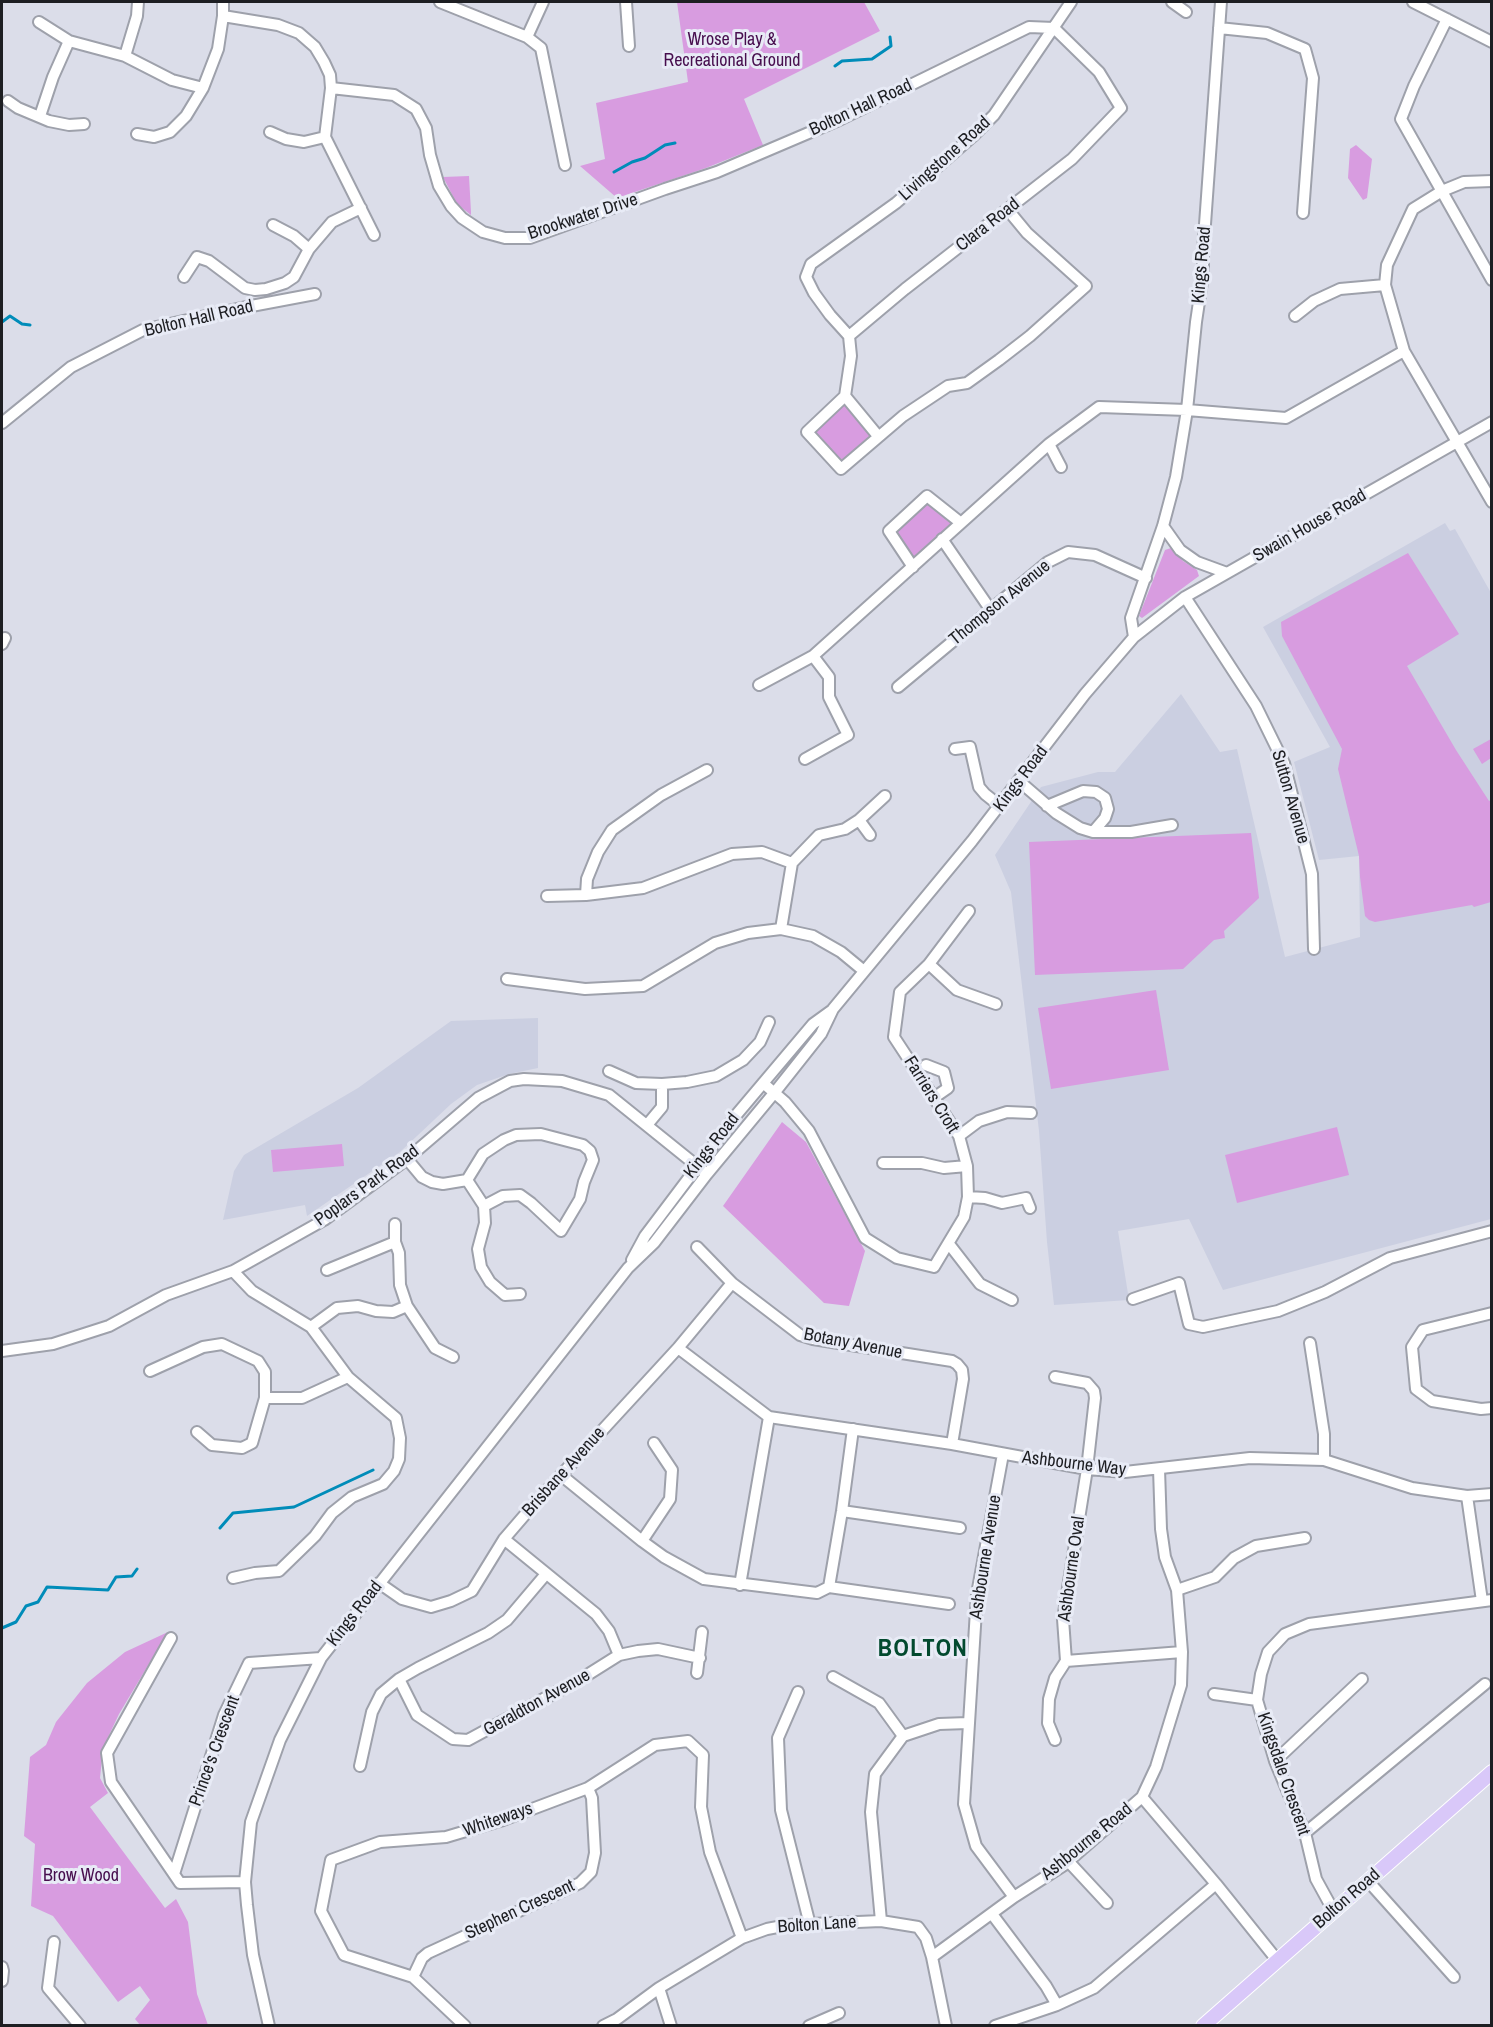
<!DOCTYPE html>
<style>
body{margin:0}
#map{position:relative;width:1493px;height:2027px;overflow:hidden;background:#dbdde9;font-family:"Archivo Narrow",sans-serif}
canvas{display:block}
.frame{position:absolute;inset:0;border:3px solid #1d1e22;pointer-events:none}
</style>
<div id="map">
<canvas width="1493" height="2027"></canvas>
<div class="frame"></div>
</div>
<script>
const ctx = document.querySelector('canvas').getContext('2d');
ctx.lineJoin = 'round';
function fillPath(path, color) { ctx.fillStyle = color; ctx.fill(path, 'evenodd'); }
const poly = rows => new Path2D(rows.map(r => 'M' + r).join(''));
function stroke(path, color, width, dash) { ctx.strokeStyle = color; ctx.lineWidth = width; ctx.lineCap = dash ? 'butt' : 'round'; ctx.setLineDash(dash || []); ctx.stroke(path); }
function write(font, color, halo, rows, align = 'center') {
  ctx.font = font + ' "Archivo Narrow",sans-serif'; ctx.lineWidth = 6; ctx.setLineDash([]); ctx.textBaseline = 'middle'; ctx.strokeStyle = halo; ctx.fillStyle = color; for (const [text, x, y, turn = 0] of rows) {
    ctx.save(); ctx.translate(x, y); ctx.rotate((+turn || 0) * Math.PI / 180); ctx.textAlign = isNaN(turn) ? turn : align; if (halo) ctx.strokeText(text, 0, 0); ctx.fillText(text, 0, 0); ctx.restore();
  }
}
fillPath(poly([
 [1445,523,1450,531,1455,529,1491,593,1491,1219,1223,1290,1189,1219,1118,1231,1129,1300,1054,1305,1047,1242,1039,1131,1011,892,995,855,1041,787,1098,772,1115,772,1181,694,1220,752,1237,749,1285,957,1360,937,1359,856,1319,860,1294,762,1330,747,1263,627],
 [538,1018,538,1068,509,1074,477,1085,451,1104,400,1152,307,1216,305,1205,223,1220,234,1171,244,1155,358,1088,451,1021]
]), '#cbcfe1');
fillPath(poly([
 [677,2,864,2,880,31,744,99,763,145,706,168,617,198,580,166,605,159,596,103,688,82],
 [1356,145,1372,159,1367,198,1363,200,1348,178,1350,149],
 [469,176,471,212,471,215,457,204,443,177],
 [844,401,873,436,842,466,812,432],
 [927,500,956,523,914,561,893,532],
 [1171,548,1183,561,1197,570,1199,576,1142,618,1139,616,1165,550],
 [1408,553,1459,634,1407,666,1456,750,1489,801,1491,800,1491,902,1474,907,1472,905,1375,922,1369,920,1365,916,1360,877,1359,856,1338,769,1342,749,1282,636,1281,622],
 [1491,739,1491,758,1482,764,1473,749],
 [1251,833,1259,898,1224,931,1225,938,1214,940,1183,969,1035,975,1029,842],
 [1156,990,1169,1070,1051,1089,1038,1008],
 [782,1122,806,1142,865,1251,849,1306,824,1303,723,1206],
 [1337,1127,1349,1175,1237,1203,1225,1155],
 [342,1144,344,1166,273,1172,271,1150],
 [168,1632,119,1714,103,1748,100,1778,108,1793,90,1807,165,1908,176,1899,188,1922,197,1994,208,2025,140,2025,135,2019,150,2000,140,1986,118,2002,53,1916,31,1906,35,1844,24,1836,30,1757,46,1745,56,1722,87,1683,125,1652]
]), '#d89ce0');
stroke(poly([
 [835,66,842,61,872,59,891,46,890,37],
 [614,172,632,162,645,158,665,145,675,143],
 [2,322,10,316,22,324,30,325],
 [220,1528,233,1513,294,1507,373,1470],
 [2,1628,16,1622,26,1606,38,1602,47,1587,108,1590,116,1577,132,1576,137,1569]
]), '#008cb9', 3);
const minor = poly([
 [440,2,527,37,541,48,565,165],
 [626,2,629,46],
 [1172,2,1186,12],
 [1413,2,1492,42],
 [223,16,278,25,299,33,315,47,324,62,330,75,331,88,394,95,416,109,426,128,430,155,439,186,451,206,462,218,483,232,505,238,530,238,665,189,717,172,839,120,1029,27,1054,28,1099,72,1121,108,1072,159,905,289,849,336],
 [1447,19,1414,86,1401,119,1492,280],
 [39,22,69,41,125,56,172,80,203,88],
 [1219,28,1267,33,1305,49,1313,78,1303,213],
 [527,37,543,2],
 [125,56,137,16,138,2],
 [331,88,325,137,374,235],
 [8,101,18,108,49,121,69,125,84,124],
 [40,116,53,77,69,41],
 [270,132,286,139,304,142,325,137],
 [137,134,154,137,170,132,186,116,203,88,218,49,223,16,223,2],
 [1492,181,1464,182,1442,191,1413,209,1387,265,1385,285,1404,351,1492,502],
 [273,225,294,236,309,249],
 [184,277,197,257,209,261,245,288,255,290,266,289,285,283,294,277,309,249,332,222,361,208],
 [1295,316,1314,301,1340,289,1385,285],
 [845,396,807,432,841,469,903,416,948,386,967,383,999,360,1030,336,1086,286,1027,233,1008,210],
 [2,423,71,367,143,330,246,307,315,294],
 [878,436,845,396,851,356,849,336,830,315,814,293,806,277,811,264,896,203,973,136,994,115,1071,2],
 [1049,444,1061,467],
 [1163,526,1180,550,1197,562,1227,573],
 [942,539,990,609],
 [913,567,889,531,927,496,961,523],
 [1185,597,1256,706,1284,763,1312,874,1314,949],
 [1134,637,1131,618,1163,526,1176,477,1187,410,1196,322,1203,275,1203,252,1221,2],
 [2,644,5,638],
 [759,685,813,656,1049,444,1099,407,1187,410,1286,418,1404,351],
 [898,687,1048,562,1068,552,1095,555,1146,578],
 [955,749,970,747,979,787,985,794,1000,806],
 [805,759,848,735,829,697,829,677,813,656],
 [1019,781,1056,813,1080,828,1093,832,1131,832,1172,825],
 [1047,806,1083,791,1096,792,1105,798,1108,809,1105,818,1093,832],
 [859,820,870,835],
 [586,895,587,879,598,852,612,830,661,795,707,770],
 [547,896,586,895,643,888,732,854,762,852,792,863],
 [781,929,792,863,819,835,845,829,859,820,885,796],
 [929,964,957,990,996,1004],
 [507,979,585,989,643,986,715,943,748,933,781,929,813,936,841,952,864,971],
 [926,1065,944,1072,948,1088,935,1097],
 [609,1071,636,1083,662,1084,687,1082,716,1076,743,1060,760,1042,769,1022],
 [763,1083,785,1102,809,1131,865,1238,897,1258,934,1267,964,1217,968,1197,967,1166,959,1136,894,1037,900,992,929,964,969,911],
 [647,1125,662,1107,662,1084],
 [959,1136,979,1121,1007,1112,1031,1113],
 [407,1159,422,1177,432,1182,443,1184,467,1180,484,1206,485,1223,478,1249,481,1267,490,1282,505,1295,520,1294],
 [883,1163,922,1163,944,1168,967,1166],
 [467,1180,483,1154,504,1140,516,1135,541,1134,583,1145,590,1151,593,1160,584,1182,580,1199,561,1231,531,1203,520,1195,503,1196,484,1206],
 [968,1197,985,1198,1002,1203,1026,1198,1030,1208],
 [395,1224,395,1242,399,1253,400,1285,407,1306,435,1348,453,1357],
 [949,1244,980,1284,1012,1300],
 [697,1247,732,1283,800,1335,813,1339,952,1361,957,1364,962,1370,963,1379,952,1444],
 [632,1260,645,1236,737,1114,813,1024,831,1011],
 [327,1270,395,1242],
 [233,1271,252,1291,311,1327,348,1377,396,1418,400,1438,399,1459,394,1471,383,1484,352,1497,332,1513,315,1536,279,1571,255,1573,233,1578],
 [1133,1299,1179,1283,1189,1324,1203,1327,1278,1311,1325,1292,1390,1258,1492,1231],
 [1492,1313,1423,1330,1412,1347,1416,1389,1432,1401,1481,1409,1492,1408],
 [311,1327,337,1308,358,1306,376,1311,393,1312,407,1306],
 [1310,1343,1324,1434,1324,1460],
 [678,1348,769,1417,952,1444,1087,1469,1125,1472,1250,1458,1324,1460,1412,1488,1467,1496,1492,1494],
 [2,1351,53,1344,109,1326,166,1295,233,1271,324,1220,407,1159,478,1098,510,1081,524,1079,562,1081,609,1095,707,1174],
 [150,1371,203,1347,222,1344,258,1361,265,1372,265,1398],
 [1055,1377,1087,1383,1094,1391,1095,1398,1087,1469,1063,1619,1066,1661,1182,1652],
 [197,1432,212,1445,242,1448,252,1443,265,1398,302,1398,348,1377],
 [1003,1454,977,1594,964,1804,976,1846,1014,1897],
 [561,1475,642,1541,664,1557,704,1579,817,1593,829,1587],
 [1467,1496,1482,1601],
 [842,1511,960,1528],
 [504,1539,596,1614,609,1631,619,1655],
 [642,1541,670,1499,672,1470,654,1443],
 [379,1583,402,1599,431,1607,451,1601,472,1591,504,1539,529,1510,678,1348,732,1283],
 [740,1585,769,1417],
 [829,1587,842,1511,853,1429],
 [829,1587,949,1604],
 [1177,1590,1215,1577,1234,1558,1256,1546,1305,1538],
 [171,1638,107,1753,111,1782,180,1883,245,1882],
 [697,1673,702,1632],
 [833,1677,879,1703,903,1736],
 [399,1679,417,1715,453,1739,468,1740,584,1677,619,1655,638,1651,658,1649,700,1658],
 [798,1692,778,1738,781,1810,810,1925],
 [1214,1694,1257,1700],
 [1055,1740,1048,1723,1049,1699,1055,1678,1066,1661],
 [1275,1761,1362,1679],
 [360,1766,372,1712,381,1694,399,1679,418,1668,488,1633,507,1620,546,1574],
 [1142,1797,1216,1884,1277,1960],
 [1305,1833,1485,1684],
 [1068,1861,1107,1903],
 [174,1874,224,1715,249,1663,321,1658],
 [1368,1881,1454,1977],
 [1333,1910,1316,1879,1305,1833,1275,1761,1257,1700,1261,1674,1268,1652,1285,1634,1309,1624,1492,1600],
 [992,1914,1046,1986,1057,2005],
 [881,1921,871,1812,875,1774,903,1736,939,1724,968,1723],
 [54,1942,48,1988,80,2026],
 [932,1957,1014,1897,1064,1865,1142,1797,1156,1767,1181,1685,1182,1652,1177,1590,1165,1557,1161,1529,1159,1469],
 [2,1967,3,1971,2,1981],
 [413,1977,422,1958,428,1953,580,1883,591,1872,595,1853,592,1798,588,1788],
 [659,1988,671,2026],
 [269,2026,253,1955,247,1905,245,1882,251,1822,280,1740,321,1658,628,1268,654,1243,707,1174,775,1092,821,1034,833,1009,972,841,1085,694,1134,637,1185,597,1492,422],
 [465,2026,413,1977,344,1955,321,1911,331,1860,380,1842,446,1837,503,1820,588,1788,655,1745,688,1741,703,1755,701,1807,710,1852,742,1938],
 [603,2026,617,2019,659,1988,742,1938,767,1929,788,1925,881,1921,918,1927,926,1938,932,1957,946,2026],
 [809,2026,839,2013],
 [995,2026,1057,2005,1094,1988,1216,1884]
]);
const major = poly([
 [1203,2026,1492,1772]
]);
stroke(minor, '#9ea1ab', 14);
stroke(major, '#fff', 16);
stroke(minor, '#fff', 10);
stroke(major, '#d9c8f9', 14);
write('18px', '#470e4e', '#e8ebf6', [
 ["Wrose Play &",732,40],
 ["Recreational Ground",732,61],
 ["Brow Wood",81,1876]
]);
write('18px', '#1d1e22', '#e8ebf6', [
 ["Bolton Hall Road",861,108,-25],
 ["Livingstone Road",945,159,-42],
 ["Brookwater Drive",583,217,-18],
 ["Clara Road",988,225,-38],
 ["Kings Road",1202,265,-85],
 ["Bolton Hall Road",199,319,-13],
 ["Swain House Road",1310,526,-30],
 ["Thompson Avenue",1000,603,-39],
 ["Kings Road",1021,779,-53],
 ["Sutton Avenue",1290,797,74],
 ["Farriers Croft",931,1095,58],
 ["Kings Road",712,1146,-52],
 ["Poplars Park Road",367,1186,-36],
 ["Botany Avenue",853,1344,11],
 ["Ashbourne Way",1074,1464,7],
 ["Brisbane Avenue",564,1472,-48],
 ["Ashbourne Avenue",986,1557,-81],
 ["Ashbourne Oval",1072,1569,-82],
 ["Kings Road",355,1614,-52],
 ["Geraldton Avenue",537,1703,-29],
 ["Prince's Crescent",215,1751,-70],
 ["Kingsdale Crescent",1283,1774,71],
 ["Whiteways",498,1820,-19],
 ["Ashbourne Road",1087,1842,-39],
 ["Bolton Road",1347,1899,-41],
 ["Stephen Crescent",520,1910,-25],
 ["Bolton Lane",817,1925,-4]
]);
ctx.letterSpacing = '1.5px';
write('bold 24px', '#034a2f', '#e8ebf6', [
 ["BOLTON",923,1650]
]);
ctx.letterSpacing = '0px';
</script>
